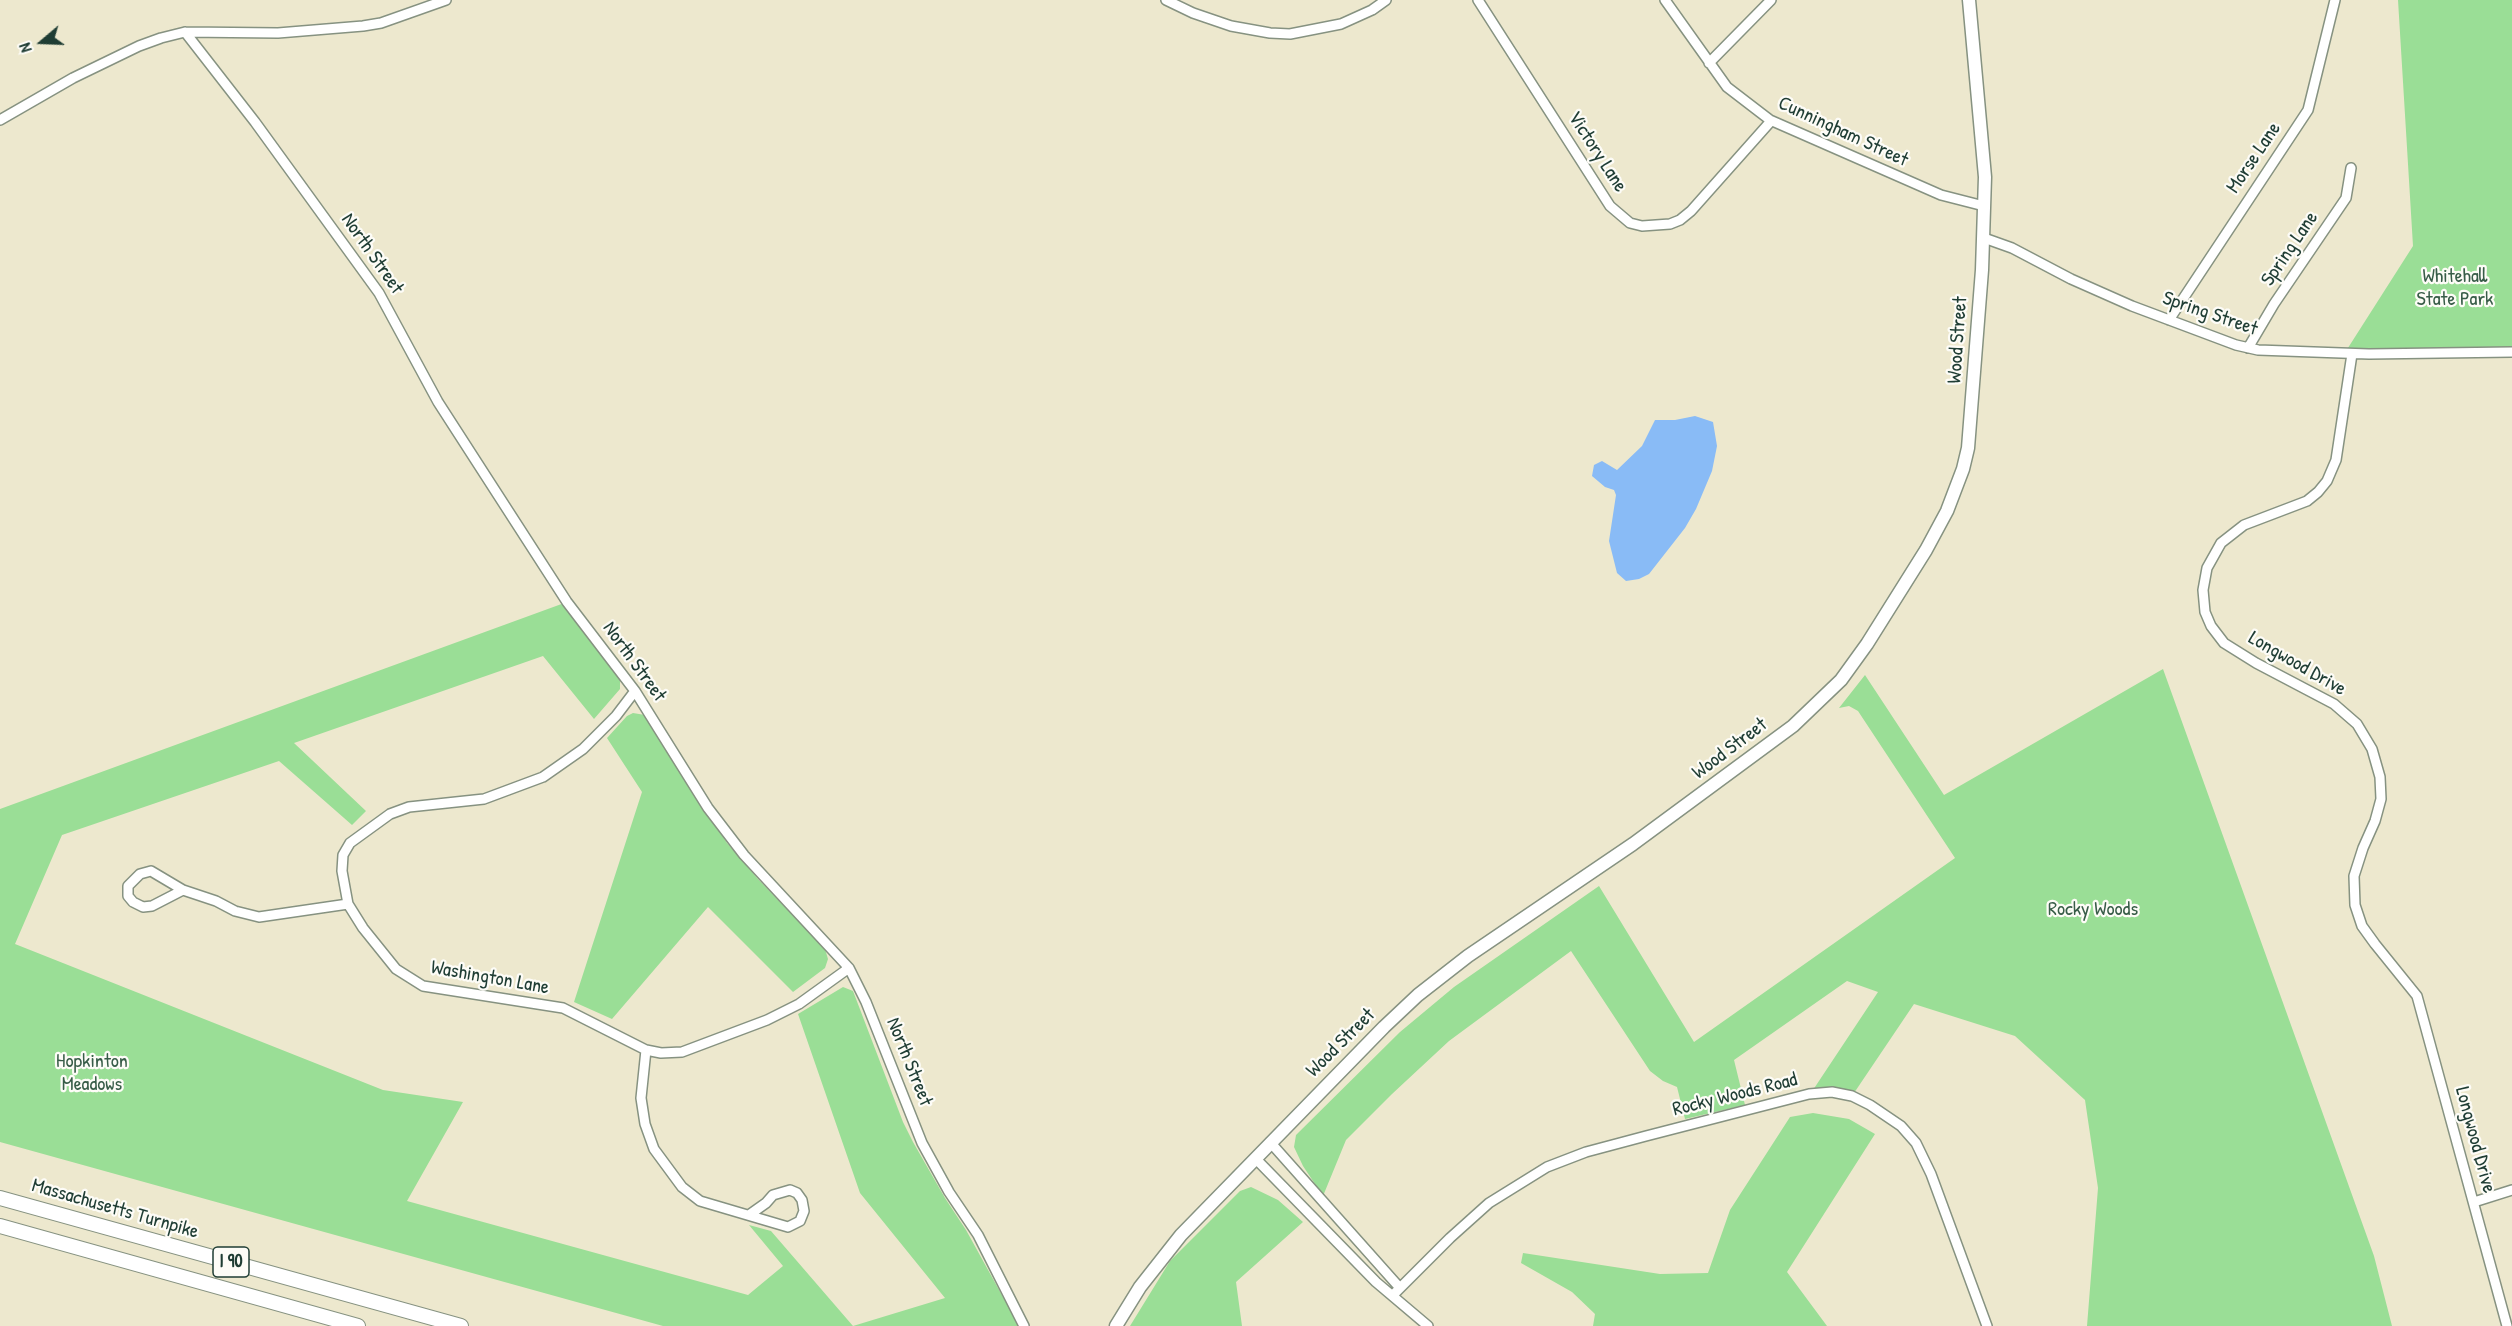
<!DOCTYPE html>
<style>
body{margin:0}
#map{position:relative;width:2512px;height:1326px;overflow:hidden;background:#ede8ce;font-family:"Patrick Hand",sans-serif}
canvas{display:block}
.north{position:absolute;left:12px;top:12px;width:60px;height:60px;-webkit-text-stroke:4px #fdfcf7;paint-order:stroke;rotate:251deg;font-size:16px;font-weight:700;line-height:24px;text-align:center;color:#1f3d34}
.north::after{content:'';display:block;margin:auto;width:21px;height:27px;background:#1f3d34;clip-path:polygon(50% 0,100% 100%,50% 72%,0 100%)}
</style>
<div id="map">
<canvas width="2512" height="1326"></canvas>
<div class="north">N</div>
</div>
<script>
const ctx = document.querySelector('canvas').getContext('2d');
ctx.lineJoin = 'round';
function fillPath(path, color) { ctx.fillStyle = color; ctx.fill(path, 'evenodd'); }
const poly = rows => new Path2D(rows.map(r => 'M' + r).join(''));
function stroke(path, color, width, dash) { ctx.strokeStyle = color; ctx.lineWidth = width; ctx.lineCap = dash ? 'butt' : 'round'; ctx.setLineDash(dash || []); ctx.stroke(path); }
function write(font, color, halo, rows, align = 'center') {
  ctx.font = font + ' "Patrick Hand",sans-serif'; ctx.lineWidth = 4.5; ctx.setLineDash([]); ctx.textBaseline = 'middle'; ctx.strokeStyle = halo; ctx.fillStyle = color; for (const [text, x, y, turn = 0] of rows) {
    ctx.save(); ctx.translate(x, y); ctx.rotate((+turn || 0) * Math.PI / 180); ctx.textAlign = isNaN(turn) ? turn : align; if (halo) ctx.strokeText(text, 0, 0); ctx.fillText(text, 0, 0); ctx.restore();
  }
}
fillPath(poly([
 [2398,0,2512,0,2512,347,2346,351,2413,246],
 [567,602,620,680,620,689,594,719,543,656,294,743,366,811,352,825,279,761,62,835,15,944,383,1090,463,1102,407,1201,748,1295,783,1266,749,1225,771,1231,853,1326,663,1326,0,1142,0,809],
 [2163,669,2374,1256,2392,1326,2087,1326,2098,1188,2085,1100,2015,1036,1914,1004,1852,1096,1813,1090,1878,992,1847,981,1734,1060,1745,1105,1685,1119,1677,1087,1663,1081,1650,1071,1571,951,1449,1041,1392,1094,1346,1140,1323,1196,1303,1166,1294,1147,1296,1135,1400,1032,1454,987,1599,886,1694,1042,1955,858,1858,711,1849,706,1839,708,1865,675,1944,795],
 [633,713,645,715,727,843,758,879,825,949,828,959,825,968,793,992,708,907,612,1019,574,1002,642,792,607,738,627,716],
 [843,987,853,991,903,1122,913,1142,945,1198,966,1230,1019,1326,853,1326,945,1298,860,1193,798,1014],
 [1813,1113,1849,1119,1875,1134,1787,1272,1827,1326,1593,1326,1595,1314,1572,1292,1521,1263,1523,1253,1660,1274,1708,1273,1730,1210,1790,1117],
 [1251,1187,1278,1200,1303,1222,1236,1282,1242,1326,1130,1326,1170,1261,1240,1191]
]), '#9ade96');
fillPath(poly([
 [1695,416,1713,422,1717,446,1712,471,1696,509,1685,528,1649,574,1639,579,1626,581,1617,573,1609,541,1616,495,1614,490,1605,487,1592,476,1594,465,1602,461,1617,470,1642,446,1655,420,1675,420]
]), '#89bbf6');
const minor = poly([
 [1166,0,1193,13,1231,26,1270,33,1290,34,1341,24,1372,10,1386,0],
 [1478,0,1610,206,1630,223,1642,226,1670,224,1680,220,1691,211,1771,121],
 [1665,0,1727,87,1770,120,1941,195,1984,206],
 [185,32,255,122,379,293,438,402,487,478,567,602,635,691,708,808,744,855,849,968,866,1002,922,1143,949,1192,978,1235,1024,1326],
 [1709,63,1771,0],
 [0,120,73,78,139,46,161,38,185,32,278,33,363,26,381,23,446,0],
 [1984,238,2012,248,2071,279,2132,306,2236,345,2258,350,2369,354,2512,352],
 [2169,320,2308,110,2335,0],
 [2248,348,2274,304,2346,198,2351,168],
 [2352,354,2336,460,2327,481,2318,492,2307,501,2244,525,2221,543,2207,568,2203,590,2205,612,2211,626,2224,643,2256,663,2334,704,2357,724,2372,749,2380,777,2381,799,2375,821,2363,848,2354,876,2355,905,2362,926,2375,944,2417,996,2507,1326],
 [635,691,616,716,583,749,543,777,484,799,409,807,390,814,350,843,343,855,342,871,348,904,363,928,396,969,423,986,563,1008,646,1050,661,1053,682,1052,767,1020,799,1004,849,968],
 [183,890,151,871,140,874,128,886,128,896,133,902,143,907,152,906,183,890,216,901,235,911,259,917,348,904],
 [646,1050,641,1098,645,1124,654,1149,682,1187,700,1201,788,1227,800,1221,804,1211,802,1200,797,1193,790,1190,773,1195,766,1203,749,1215],
 [1270,1142,1400,1288],
 [1255,1158,1376,1282,1428,1326],
 [2474,1202,2512,1190],
 [1393,1295,1450,1238,1489,1203,1547,1167,1586,1152,1646,1136,1809,1094,1832,1092,1852,1096,1870,1105,1901,1126,1916,1143,1931,1174,1987,1326]
]);
const major = poly([
 [1116,1326,1140,1287,1181,1235,1384,1027,1418,995,1468,956,1633,844,1793,726,1841,680,1867,644,1926,550,1947,511,1963,469,1968,448,1982,270,1985,177,1969,0]
]);
const highway = poly([
 [0,1198,461,1326],
 [0,1226,358,1326]
]);
stroke(minor, '#869281', 12);
stroke(major, '#869281', 15);
stroke(highway, '#869281', 16);
stroke(minor, '#fff', 9);
stroke(major, '#fff', 12);
stroke(highway, '#fff', 14);
for (const [x, y, w] of [
 [231,1262,36]
]) { const box = new Path2D(); box.roundRect(x - w / 2, y - 15, w, 30, 4.5); ctx.fillStyle = '#fdfcf7'; ctx.fill(box); stroke(box, '#1f3d34', 1.5); }
write('bold 18px', '#1f3d34', null, [
 ["I 90",231,1262]
]);
write('20px', '#1f3d34', '#fdfcf7', [
 ["Cunningham Street",1843,132,25],
 ["Victory Lane",1597,152,57],
 ["Morse Lane",2254,158,-56],
 ["Spring Lane",2290,249,-56],
 ["North Street",372,254,55],
 ["Spring Street",2210,314,19],
 ["Wood Street",1958,340,-86],
 ["North Street",634,662,54],
 ["Longwood Drive",2297,664,30],
 ["Wood Street",1730,749,-37],
 ["Washington Lane",490,978,10],
 ["Wood Street",1341,1043,-45],
 ["North Street",909,1062,68],
 ["Rocky Woods Road",1735,1095,-14],
 ["Longwood Drive",2475,1140,75],
 ["Massachusetts Turnpike",115,1209,16]
]);
write('20px', '#385d48', '#fdfcf7', [
 ["Whitehall",2455,277],
 ["State Park",2455,300],
 ["Rocky Woods",2093,910],
 ["Hopkinton",92,1062],
 ["Meadows",92,1085]
]);
</script>
